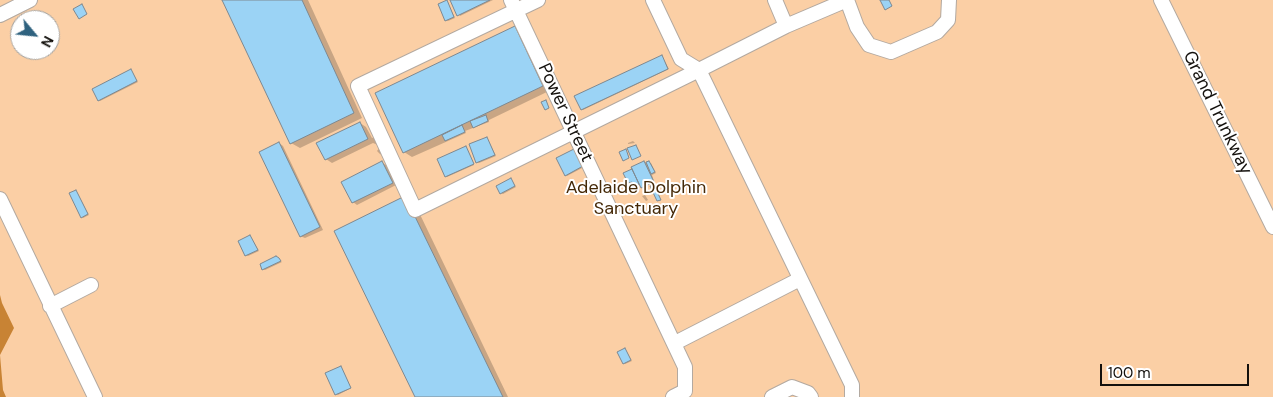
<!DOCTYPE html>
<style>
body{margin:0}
#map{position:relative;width:1273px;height:397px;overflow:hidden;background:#f7ede3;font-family:"DM Sans",sans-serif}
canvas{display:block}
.north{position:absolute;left:10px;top:10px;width:50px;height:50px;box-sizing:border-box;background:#fff;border:1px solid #a1a09e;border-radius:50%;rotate:118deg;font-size:14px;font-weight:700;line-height:20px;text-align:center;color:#14110d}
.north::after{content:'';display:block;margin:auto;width:18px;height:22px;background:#2f627f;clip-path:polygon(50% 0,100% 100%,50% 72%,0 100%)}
.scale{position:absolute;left:1100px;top:364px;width:149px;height:22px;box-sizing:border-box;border:2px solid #14110d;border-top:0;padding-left:6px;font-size:15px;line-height:18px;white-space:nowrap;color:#14110d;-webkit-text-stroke:4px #fff;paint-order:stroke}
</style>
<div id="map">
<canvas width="1273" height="397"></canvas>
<div class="north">N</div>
<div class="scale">100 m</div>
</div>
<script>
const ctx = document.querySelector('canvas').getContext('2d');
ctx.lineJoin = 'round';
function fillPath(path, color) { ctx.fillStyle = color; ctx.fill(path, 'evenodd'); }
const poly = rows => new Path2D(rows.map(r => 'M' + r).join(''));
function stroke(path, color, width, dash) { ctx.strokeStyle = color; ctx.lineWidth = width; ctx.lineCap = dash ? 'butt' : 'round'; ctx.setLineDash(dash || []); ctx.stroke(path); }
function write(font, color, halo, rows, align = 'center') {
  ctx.font = font + ' "DM Sans",sans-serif'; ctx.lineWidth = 4; ctx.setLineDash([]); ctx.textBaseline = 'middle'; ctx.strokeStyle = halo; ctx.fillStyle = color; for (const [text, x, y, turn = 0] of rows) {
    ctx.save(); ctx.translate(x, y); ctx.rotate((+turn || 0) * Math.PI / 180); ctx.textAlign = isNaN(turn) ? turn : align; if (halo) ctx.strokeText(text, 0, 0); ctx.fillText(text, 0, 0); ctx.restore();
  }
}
fillPath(poly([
 [0,0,1273,0,1273,397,0,397],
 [20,20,50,20,50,50,20,50]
]), '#fbcfa5');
fillPath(poly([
 [0,295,2,303,14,328,0,355,3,390,6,397,0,397]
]), '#c88334');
fillPath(poly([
 [223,0,308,0,362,118,300,148,291,143],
 [451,0,493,0,460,16],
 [447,1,455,18,448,21,446,20],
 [515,27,524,32,551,90,489,120,489,122,465,131,466,133,412,157,404,152],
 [662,56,669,69,583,110,582,109],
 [131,71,138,82,100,101,99,100],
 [360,123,366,127,372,138,375,137,378,145,373,143,332,163,326,159],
 [487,138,496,156,479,163,477,162],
 [633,141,635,143,628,144,628,143],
 [279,143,283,146,323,230,305,238,300,236],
 [380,147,384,156,380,154,377,151],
 [466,147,474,165,447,177,446,176],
 [574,150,584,167,567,176,566,175],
 [644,162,651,163,656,173,652,175,654,181,642,187,640,184,637,186,634,182,629,182,634,169],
 [382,163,386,165,396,185,357,205,353,202],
 [512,181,516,187,503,194,501,193],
 [76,191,89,215,83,218,82,217],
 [645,195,648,200,646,201,642,196],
 [414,202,508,397,416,397],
 [250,236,259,251,248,256,246,255],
 [276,257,282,262,265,270,263,269],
 [625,349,632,361,625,364,624,363],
 [342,369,351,388,338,395,336,394]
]), '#0003');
const building = poly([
 [222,0,302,0,354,113,290,144,222,0],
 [447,0,454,17,445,21,438,4,447,0],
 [450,0,490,0,457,16,450,0],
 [880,0,889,0,892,6,885,10,880,0],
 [82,4,87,14,79,19,73,9,82,4],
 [515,26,543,86,403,153,375,93,515,26],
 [662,55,668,69,581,110,574,96,662,55],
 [131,69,137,81,98,101,92,89,131,69],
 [546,100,549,108,545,110,541,102,546,100],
 [486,115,488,121,473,128,470,121,486,115],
 [360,122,368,139,325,160,316,143,360,122],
 [462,125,465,132,445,141,442,135,462,125],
 [487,137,495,155,476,163,469,144,487,137],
 [279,142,320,227,300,237,259,152,279,142],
 [636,145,641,156,632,160,627,148,636,145],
 [466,146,474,164,445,177,437,159,466,146],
 [574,149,583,166,565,176,556,158,574,149],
 [626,149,629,158,623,161,619,152,626,149],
 [382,161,393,183,352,203,341,182,382,161],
 [644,161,654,182,641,188,631,167,644,161],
 [649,161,655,172,651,174,646,162,649,161],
 [632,169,639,184,634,186,632,182,628,183,623,173,632,169],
 [511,178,515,186,500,194,496,186,511,178],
 [654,185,661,200,657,201,650,186,654,185],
 [76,190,88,214,81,218,69,193,76,190],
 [405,196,503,397,415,397,334,231,405,196],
 [250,235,258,250,245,256,238,241,250,235],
 [276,256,279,258,281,261,262,270,260,264,276,256],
 [625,348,631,360,623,364,617,352,625,348],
 [341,366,351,388,335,395,325,373,341,366]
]);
fillPath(building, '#9bd3f5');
stroke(building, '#7e8991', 1);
const minor = poly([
 [511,0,685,367,685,391,673,397],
 [538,0,358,86,415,210,699,70,681,59,653,0],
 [775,0,786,26],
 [847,0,786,26,699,70,852,385,852,397],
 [847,0,857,27,869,45,891,52,937,32,948,20,949,0],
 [1161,0,1273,227],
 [0,15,30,0],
 [0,199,95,397],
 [50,306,91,285],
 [675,343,800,279],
 [772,397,792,387,808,393,811,397]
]);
stroke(minor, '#b3a9a0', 16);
stroke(minor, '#fff', 14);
write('18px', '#14110d', '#fff', [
 ["Power Street",565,113,65],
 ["Grand Trunkway",1217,113,64]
]);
write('18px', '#452907', '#fff', [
 ["Adelaide Dolphin",636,188],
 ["Sanctuary",636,209]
]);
</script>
